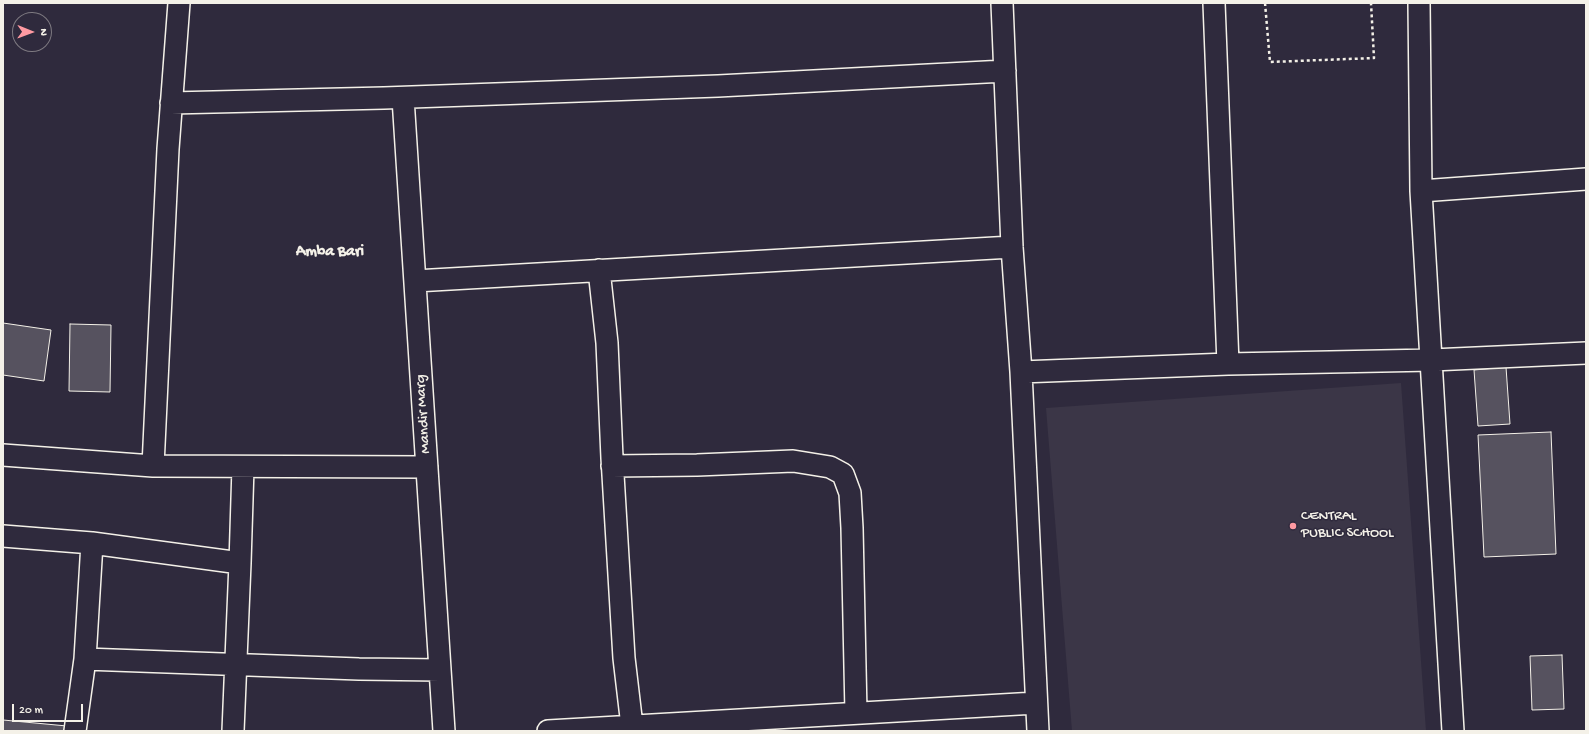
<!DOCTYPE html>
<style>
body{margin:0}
#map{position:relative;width:1589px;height:734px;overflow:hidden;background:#2f2a3d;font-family:"Gochi Hand",sans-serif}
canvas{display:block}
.frame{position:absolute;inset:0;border:4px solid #f4f1e8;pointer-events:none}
.north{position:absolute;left:12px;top:12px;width:40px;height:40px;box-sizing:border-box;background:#2f2a3d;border:1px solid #7e7a81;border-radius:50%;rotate:91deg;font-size:11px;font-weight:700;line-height:16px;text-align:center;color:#f4f1e8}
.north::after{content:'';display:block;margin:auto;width:14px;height:18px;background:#ff9aa2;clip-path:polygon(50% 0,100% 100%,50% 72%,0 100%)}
.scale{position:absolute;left:12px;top:704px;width:71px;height:18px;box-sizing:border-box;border:2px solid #f4f1e8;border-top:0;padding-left:5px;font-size:12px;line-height:14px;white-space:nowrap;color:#f4f1e8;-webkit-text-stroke:3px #2f2a3d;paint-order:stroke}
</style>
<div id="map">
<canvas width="1589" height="734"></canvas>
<div class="frame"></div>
<div class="north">N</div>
<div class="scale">20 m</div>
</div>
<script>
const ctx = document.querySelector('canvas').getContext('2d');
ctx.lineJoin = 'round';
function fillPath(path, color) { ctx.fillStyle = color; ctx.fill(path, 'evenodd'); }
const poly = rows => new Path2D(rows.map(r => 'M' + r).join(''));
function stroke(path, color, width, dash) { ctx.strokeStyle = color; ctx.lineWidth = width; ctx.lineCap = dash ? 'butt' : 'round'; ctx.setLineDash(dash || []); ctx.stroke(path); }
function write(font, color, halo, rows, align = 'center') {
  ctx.font = font + ' "Gochi Hand",sans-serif'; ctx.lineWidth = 3; ctx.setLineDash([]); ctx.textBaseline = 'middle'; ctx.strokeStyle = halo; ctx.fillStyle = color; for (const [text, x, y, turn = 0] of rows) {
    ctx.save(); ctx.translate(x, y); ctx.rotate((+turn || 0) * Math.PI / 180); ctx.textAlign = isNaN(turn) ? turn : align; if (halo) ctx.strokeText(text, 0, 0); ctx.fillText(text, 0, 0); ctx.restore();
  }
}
fillPath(poly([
 [1401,383,1426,731,1072,731,1046,408]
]), '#3b3647');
const building = poly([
 [3,323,51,330,44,381,3,375,3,323],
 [70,324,111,325,110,392,69,391,70,324],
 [1506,367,1510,424,1478,426,1474,370,1506,367],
 [1551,432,1556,554,1484,557,1478,435,1551,432],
 [1562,655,1564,709,1532,710,1530,656,1562,655],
 [3,720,67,726,67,731,3,731,3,720]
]);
fillPath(building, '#56525f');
stroke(building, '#f4f1e8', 1);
const minor = poly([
 [1002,3,1012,247,1021,372,1038,731],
 [1214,3,1228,364],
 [1419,3,1421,191,1453,731],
 [403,98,444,731],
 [171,103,384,98,718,86,1005,71],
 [1421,191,1586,179],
 [599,270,607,343,612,458,624,658,632,726],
 [415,281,1012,247],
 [1021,372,1228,364,1432,360,1586,353],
 [3,455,153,466,427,467],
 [153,466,168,149,179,3],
 [612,466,697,465,793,461,830,467,843,474,850,493,852,528,856,713],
 [3,536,92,543,240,563,233,731],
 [92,543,85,659,359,669,440,670],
 [240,563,243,467],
 [75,731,85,659],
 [548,731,1036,703]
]);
stroke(minor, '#f4f1e8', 24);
stroke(poly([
 [1265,3,1270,62,1374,58,1371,3]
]), '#f4f1e8', 2.5, [3, 3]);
stroke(minor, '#2f2a3d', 21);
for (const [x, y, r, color] of [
 [1293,526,4,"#ff9aa2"]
]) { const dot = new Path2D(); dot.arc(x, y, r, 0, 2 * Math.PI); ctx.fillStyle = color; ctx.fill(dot); stroke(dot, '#2f2a3d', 1.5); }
write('15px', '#f4f1e8', '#2f2a3d', [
 ["Mandir Marg",424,414,-94]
]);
write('15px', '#f4f1e8', '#2f2a3d', [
 ["CENTRAL",1301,517],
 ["PUBLIC SCHOOL",1301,534]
], 'left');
write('bold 16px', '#f4f1e8', '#2f2a3d', [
 ["Amba Bari",330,253]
]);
</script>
